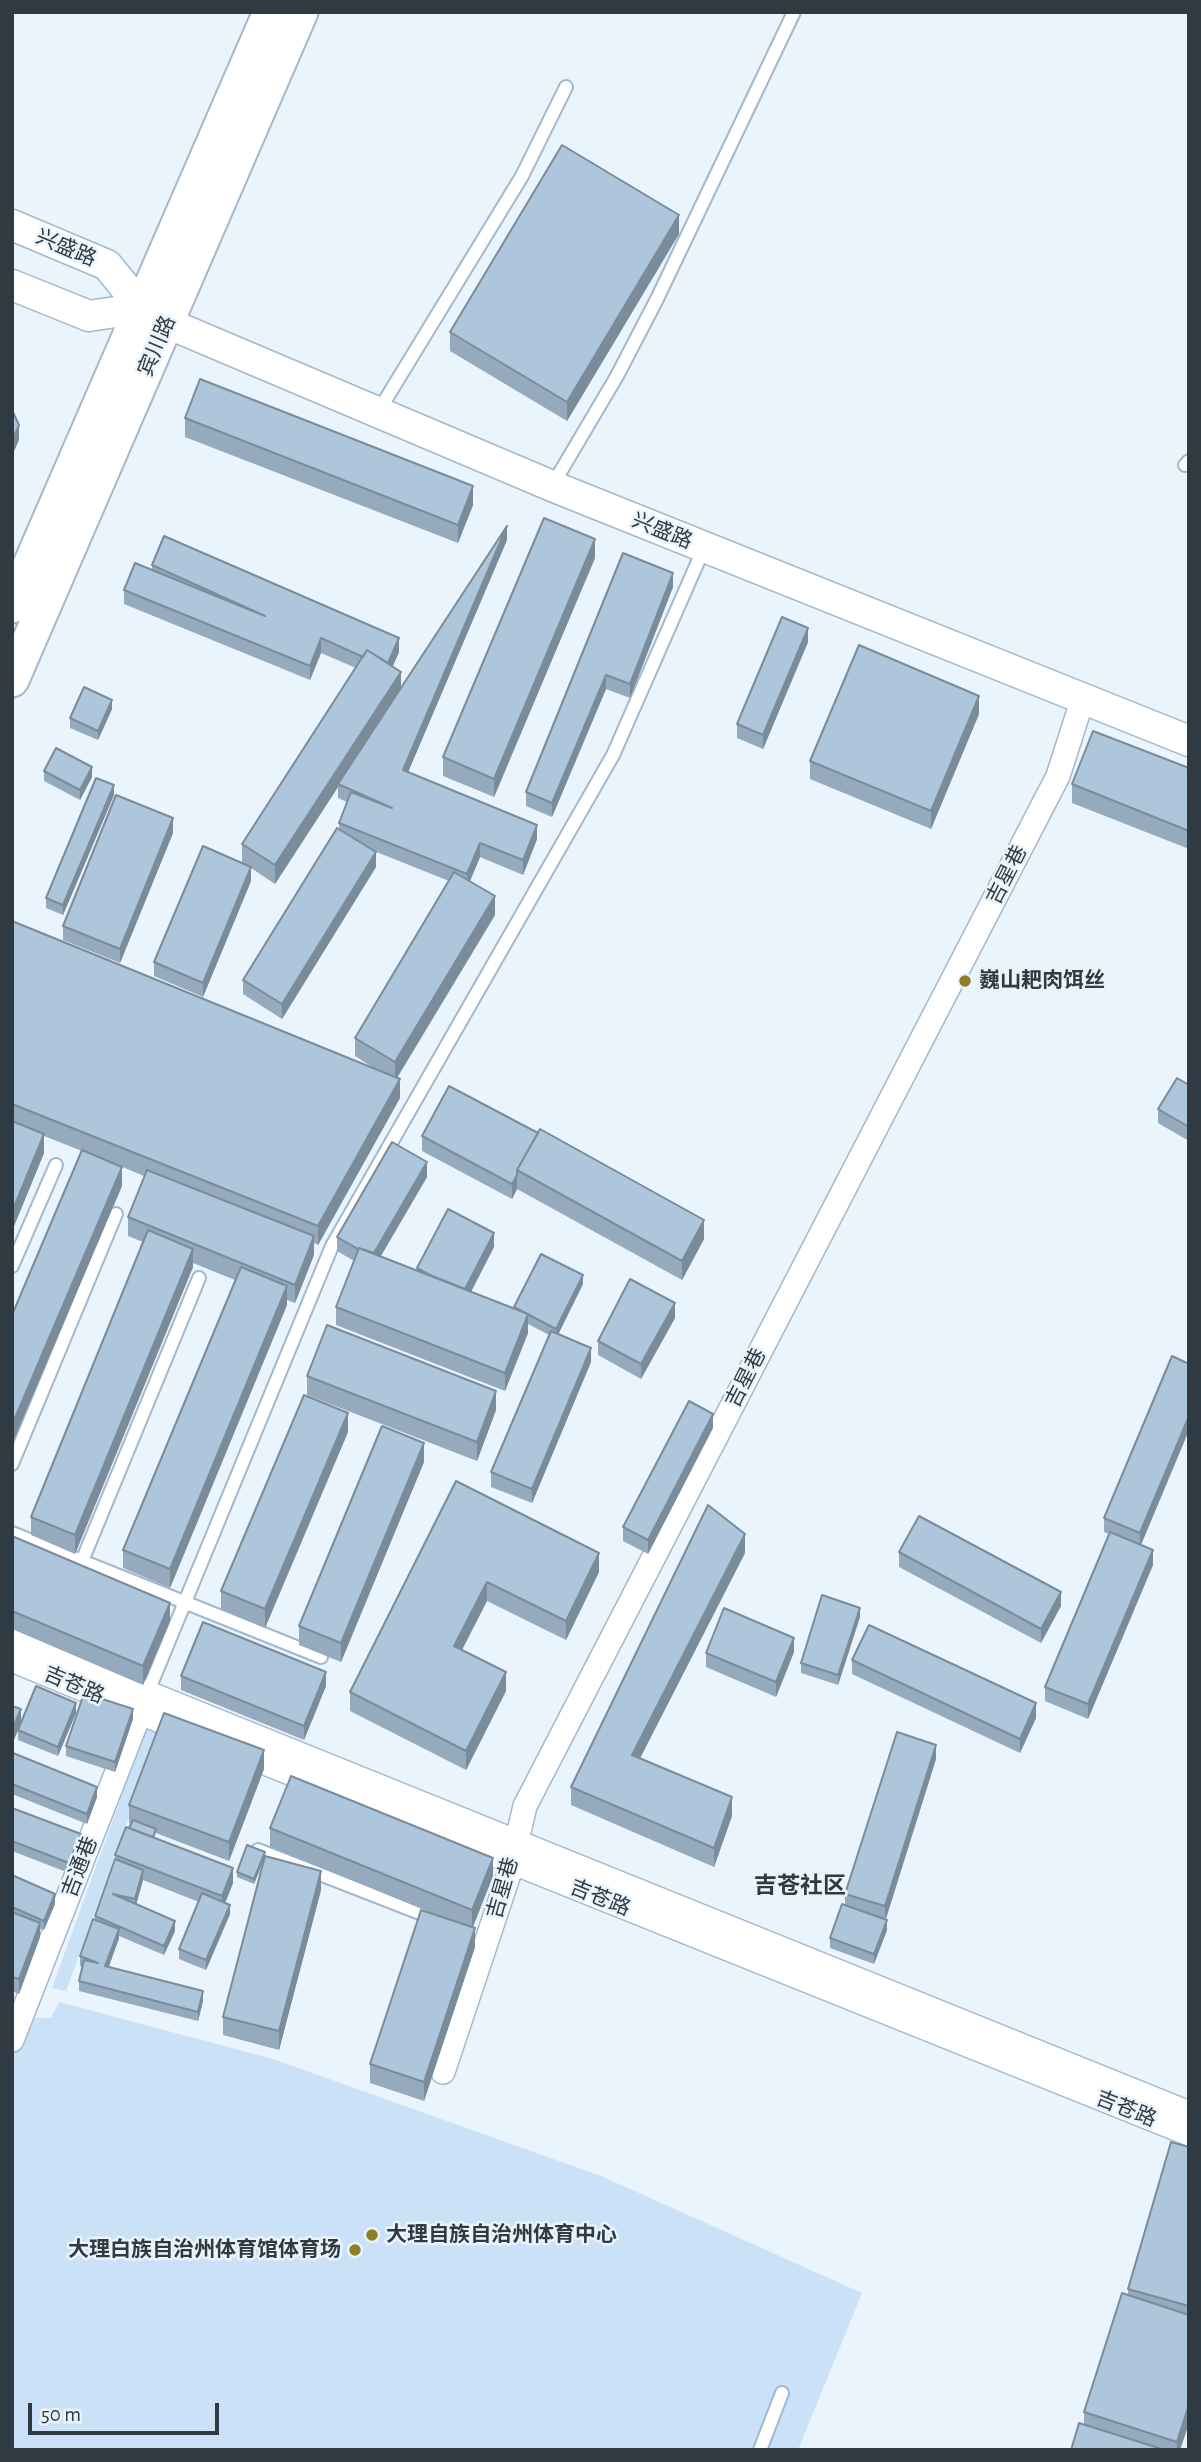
<!DOCTYPE html>
<meta charset="utf-8">
<style>
body{margin:0}
#map{position:relative;width:1201px;height:2462px;overflow:hidden;background:#eaf4fd;font-family:"Alegreya Sans",sans-serif}
canvas{display:block}
.frame{position:absolute;inset:0;border:14px solid #303a43;pointer-events:none}
.scale{position:absolute;left:28px;top:2403px;width:191px;height:32px;box-sizing:border-box;border:4px solid #303a43;border-top:0;padding-left:9px;font-size:21px;line-height:24px;white-space:nowrap;color:#303a43;-webkit-text-stroke:5px #eaf4fd;paint-order:stroke}
</style>
<div id="map">
<canvas width="1201" height="2462"></canvas>
<div class="frame"></div>
<div class="scale">50 m</div>
</div>
<script>
const ctx = document.querySelector('canvas').getContext('2d');
ctx.lineJoin = 'round';
function fillPath(path, color) { ctx.fillStyle = color; ctx.fill(path, 'evenodd'); }
const poly = rows => new Path2D(rows.map(r => 'M' + r).join(''));
function stroke(path, color, width, dash) { ctx.strokeStyle = color; ctx.lineWidth = width; ctx.lineCap = dash ? 'butt' : 'round'; ctx.setLineDash(dash || []); ctx.stroke(path); }
function write(font, color, halo, rows, align = 'center') {
  ctx.font = font + ' "Alegreya Sans","Noto Sans SC",sans-serif'; ctx.lineWidth = 5; ctx.setLineDash([]); ctx.textBaseline = 'middle'; ctx.strokeStyle = halo; ctx.fillStyle = color; for (const [text, x, y, turn = 0] of rows) {
    ctx.save(); ctx.translate(x, y); ctx.rotate((+turn || 0) * Math.PI / 180); ctx.textAlign = isNaN(turn) ? turn : align; if (halo) ctx.strokeText(text, 0, 0); ctx.fillText(text, 0, 0); ctx.restore();
  }
}
fillPath(poly([
 [147,1726,160,1731,66,1991,52,1988],
 [59,2002,273,2059,601,2176,862,2293,798,2450,12,2450,12,2018,51,2018]
]), '#cae1f7');
const service = poly([
 [378,412,522,176,566,87],
 [1185,465,1189,461],
 [552,486,617,376,657,299,794,12],
 [12,1266,56,1165],
 [12,1464,116,1214],
 [12,1533,321,1657],
 [82,1561,199,1278],
 [147,1694,332,1246,613,755,704,548],
 [258,1850,435,1919],
 [760,2450,782,2393]
]);
const minor = poly([
 [12,1638,1189,2113],
 [12,1660,187,1732],
 [235,1751,1189,2134],
 [12,2040,145,1700],
 [443,2072,509,1874,525,1806,1058,776,1083,698]
]);
const tertiary = poly([
 [12,225,107,265,142,308,167,323,552,486,1189,741],
 [12,285,89,316,142,308]
]);
const secondary = poly([
 [12,606,270,12],
 [12,680,301,12]
]);
stroke(service, '#a1b8ce', 16);
stroke(minor, '#a1b8ce', 26);
stroke(tertiary, '#a1b8ce', 33);
stroke(secondary, '#a1b8ce', 37);
stroke(service, '#fff', 12);
stroke(minor, '#fff', 23);
stroke(tertiary, '#fff', 30);
stroke(secondary, '#fff', 33);
fillPath(poly([
 [679,234,567,421,450,351,450,332],
 [185,418,473,505,458,543,185,437],
 [507,540,408,772,537,839,523,875,480,857,470,881,495,915,397,1078,400,1098,318,1245,314,1243,314,1255,295,1303,287,1300,287,1305,170,1588,123,1568,123,1550,235,1280,193,1263,193,1267,75,1554,31,1535,31,1517,143,1242,128,1236,128,1217,144,1176,113,1163,122,1186,12,1444,12,1315,82,1151,44,1136,44,1153,12,1231,12,921,377,1070,355,1056,355,1038,449,881,374,851,376,867,282,1019,243,994,243,980,339,829,339,823,347,802,338,798,338,787,275,884,251,868,251,881,203,997,154,976,154,962,245,864,242,862,242,844,356,668,321,653,310,680,124,604,124,590,152,569,152,565,399,652,393,666,401,688],
 [623,553,673,587,630,698,606,689,552,817,526,806,526,792],
 [595,558,494,797,443,776,443,757],
 [808,642,763,749,737,738,737,724],
 [112,709,98,740,70,728,70,718],
 [979,714,931,829,810,779,810,761],
 [1189,768,1189,849,1072,803,1072,784],
 [44,771,92,777,80,800,44,781],
 [114,795,63,915,46,908,46,898],
 [173,833,120,963,63,940,63,926],
 [1189,1085,1189,1141,1158,1123,1158,1109],
 [449,1086,704,1239,682,1280,517,1189,512,1199,422,1151,422,1136],
 [427,1177,381,1256,417,1270,417,1268,494,1247,471,1292,514,1308,583,1284,558,1334,591,1362,532,1503,491,1487,491,1472,549,1335,528,1324,528,1333,505,1391,336,1325,336,1307,354,1261,337,1251,337,1237],
 [675,1318,641,1379,598,1355,598,1341],
 [1189,1364,1189,1430,1141,1545,1153,1565,1088,1719,1045,1701,1045,1687,1109,1534,1104,1532,1104,1518],
 [307,1376,496,1410,477,1461,307,1395],
 [713,1428,648,1554,623,1541,623,1527],
 [348,1432,265,1628,221,1609,221,1591],
 [424,1462,341,1662,299,1645,299,1626],
 [456,1481,599,1572,566,1640,487,1601,462,1650,506,1691,466,1770,350,1711,350,1692],
 [12,1536,170,1621,143,1685,12,1629],
 [899,1552,1061,1606,1041,1643,899,1567],
 [745,1553,640,1758,732,1816,714,1867,571,1805,571,1787],
 [860,1617,838,1685,801,1673,801,1663],
 [794,1652,776,1697,706,1667,706,1653],
 [852,1660,1036,1718,1020,1753,852,1674],
 [181,1676,326,1686,304,1740,181,1690],
 [12,1706,21,1722,76,1713,58,1756,18,1740,18,1731,12,1744],
 [133,1719,115,1772,66,1756,66,1746],
 [12,1754,97,1797,87,1824,12,1794],
 [936,1759,886,1919,887,1930,874,1964,830,1948,830,1938,845,1905,845,1894],
 [264,1769,229,1861,156,1833,154,1838,233,1883,225,1903,230,1914,206,1970,179,1959,179,1949,199,1902,143,1880,136,1904,175,1931,164,1955,119,1936,109,1967,203,2001,198,2021,79,1991,79,1981,82,1967,80,1966,80,1956,95,1920,95,1916,115,1859,115,1855,131,1824,129,1823,129,1805],
 [12,1808,81,1844,69,1873,12,1851],
 [270,1828,493,1876,473,1927,475,1947,424,2101,370,2083,370,2064,444,1918,270,1847],
 [265,1857,254,1884,237,1877,237,1872],
 [12,1875,55,1904,44,1930,40,1929,40,1937,19,1994,12,1991],
 [321,1890,279,2050,223,2035,223,2017],
 [1189,2147,1189,2423,1180,2450,1071,2450,1084,2425,1084,2412,1128,2295,1128,2289]
]), '#96aabd');
fillPath(poly([
 [679,215,679,234,567,421,567,402],
 [19,425,19,440,12,456,12,441],
 [473,486,473,505,458,543,458,525],
 [507,526,507,540,403,784,403,770],
 [595,539,595,558,494,797,494,779],
 [673,573,673,587,630,698,630,684],
 [808,628,808,642,763,749,763,735],
 [321,638,321,653,310,680,310,666],
 [399,638,399,652,386,681,386,667],
 [401,672,401,690,338,784,338,787,275,884,275,865],
 [606,675,606,689,552,817,552,803],
 [979,696,979,714,931,829,931,811],
 [112,700,112,709,98,740,98,731],
 [92,767,92,777,80,800,80,790],
 [114,785,114,795,63,915,63,905],
 [173,818,173,833,120,963,120,949],
 [537,825,537,839,523,875,523,860],
 [480,843,480,857,467,888,467,874],
 [376,852,376,867,282,1019,282,1004],
 [251,867,251,881,203,997,203,983],
 [495,896,495,915,395,1081,395,1062],
 [400,1079,400,1098,318,1245,318,1226],
 [44,1134,44,1153,12,1231,12,1212],
 [427,1162,427,1177,372,1271,372,1257],
 [122,1167,122,1186,12,1444,12,1425],
 [517,1175,517,1189,512,1199,512,1184],
 [704,1220,704,1239,682,1280,682,1261],
 [494,1233,494,1247,463,1307,463,1293],
 [314,1236,314,1255,295,1303,295,1285],
 [193,1249,193,1267,75,1554,75,1535],
 [583,1275,583,1284,556,1339,556,1329],
 [287,1286,287,1305,170,1588,170,1569],
 [675,1303,675,1318,641,1379,641,1364],
 [528,1314,528,1333,505,1391,505,1373],
 [591,1348,591,1362,532,1503,532,1489],
 [496,1391,496,1410,477,1461,477,1442],
 [348,1413,348,1432,265,1628,265,1609],
 [713,1414,713,1428,648,1554,648,1540],
 [1189,1416,1189,1430,1140,1547,1140,1533],
 [424,1443,424,1462,341,1662,341,1643],
 [745,1534,745,1553,632,1774,632,1755],
 [1153,1550,1153,1565,1088,1719,1088,1704],
 [599,1553,599,1572,566,1640,566,1621],
 [487,1582,487,1601,454,1665,454,1646],
 [1061,1592,1061,1606,1041,1643,1041,1629],
 [170,1603,170,1621,143,1685,143,1666],
 [860,1608,860,1617,838,1685,838,1675],
 [794,1638,794,1652,776,1697,776,1682],
 [326,1672,326,1686,304,1740,304,1726],
 [506,1672,506,1691,466,1770,466,1751],
 [76,1703,76,1713,58,1756,58,1747],
 [1036,1703,1036,1718,1020,1753,1020,1739],
 [21,1709,21,1723,12,1744,12,1730],
 [133,1709,133,1719,115,1772,115,1762],
 [936,1745,936,1759,885,1921,885,1906],
 [264,1750,264,1769,229,1861,229,1842],
 [97,1787,97,1797,87,1824,87,1814],
 [732,1797,732,1816,714,1867,714,1848],
 [81,1834,81,1844,69,1873,69,1863],
 [265,1852,265,1857,254,1884,254,1879],
 [493,1858,493,1876,472,1929,472,1910],
 [233,1868,233,1883,222,1911,222,1896],
 [143,1870,143,1880,135,1909,135,1899],
 [321,1871,321,1890,279,2050,279,2031],
 [55,1894,55,1904,44,1930,44,1921],
 [230,1905,230,1914,206,1970,206,1960],
 [887,1920,887,1930,874,1964,874,1954],
 [175,1921,175,1931,164,1955,164,1946],
 [40,1923,40,1937,19,1994,19,1979],
 [475,1928,475,1947,424,2101,424,2082],
 [119,1929,119,1939,105,1976,105,1966],
 [203,1991,203,2001,198,2021,198,2012],
 [1189,2404,1189,2423,1180,2450,1177,2450,1177,2442]
]), '#7a8b9a');
const building = poly([
 [562,145,679,215,567,402,450,332,562,145],
 [200,379,473,486,458,525,185,418,200,379],
 [12,410,19,425,12,441,12,410],
 [544,518,595,539,494,779,443,757,544,518],
 [507,526,403,770,537,825,523,860,480,843,467,874,339,823,351,792,392,808,338,784,507,526],
 [164,536,399,638,388,663,367,650,363,657,321,638,310,666,124,590,135,563,265,616,152,565,164,536],
 [623,553,673,573,630,684,606,675,552,803,526,792,623,553],
 [782,617,808,628,763,735,737,724,782,617],
 [859,645,979,696,931,811,810,761,859,645],
 [367,650,401,672,275,865,242,844,367,650],
 [84,687,112,700,98,731,70,718,84,687],
 [1093,731,1189,768,1189,831,1072,784,1093,731],
 [56,748,92,767,80,790,44,771,56,748],
 [96,778,114,785,63,905,46,898,96,778],
 [116,795,173,818,120,949,63,926,116,795],
 [337,828,376,852,282,1004,243,980,337,828],
 [203,846,251,867,203,983,154,962,203,846],
 [454,872,495,896,395,1062,355,1038,454,872],
 [12,921,400,1079,318,1226,12,1104,12,921],
 [1177,1078,1189,1085,1189,1127,1158,1109,1177,1078],
 [449,1086,538,1133,517,1170,517,1175,512,1184,422,1136,449,1086],
 [12,1121,44,1134,12,1212,12,1121],
 [540,1129,704,1220,682,1261,517,1170,540,1129],
 [392,1142,427,1162,374,1253,359,1248,358,1249,337,1237,392,1142],
 [82,1150,122,1167,12,1425,12,1315,82,1150],
 [147,1170,314,1236,295,1285,128,1217,147,1170],
 [448,1209,494,1233,465,1289,430,1275,417,1268,448,1209],
 [148,1230,193,1249,75,1535,31,1517,148,1230],
 [359,1248,528,1314,505,1373,336,1307,359,1248],
 [541,1254,583,1275,556,1329,514,1307,541,1254],
 [241,1267,287,1286,170,1569,123,1550,241,1267],
 [630,1279,675,1303,641,1364,598,1341,630,1279],
 [327,1325,496,1391,477,1442,307,1376,327,1325],
 [551,1331,591,1348,532,1489,491,1472,551,1331],
 [1172,1356,1189,1364,1189,1416,1140,1533,1104,1518,1172,1356],
 [304,1395,348,1413,265,1609,221,1591,304,1395],
 [689,1401,713,1414,648,1540,623,1527,689,1401],
 [382,1426,424,1443,341,1643,299,1626,382,1426],
 [456,1481,599,1553,566,1621,487,1582,454,1646,506,1672,466,1751,350,1692,456,1481],
 [708,1505,745,1534,632,1755,732,1797,714,1848,571,1787,708,1505],
 [919,1516,1061,1592,1041,1629,899,1552,919,1516],
 [1110,1532,1153,1550,1088,1704,1045,1687,1110,1532],
 [12,1536,170,1603,143,1666,12,1611,12,1536],
 [822,1595,860,1608,838,1675,801,1663,822,1595],
 [724,1608,794,1638,776,1682,706,1653,724,1608],
 [203,1622,326,1672,304,1726,181,1676,203,1622],
 [869,1625,1036,1703,1020,1739,852,1660,869,1625],
 [36,1686,76,1703,58,1747,18,1730,36,1686],
 [84,1693,133,1709,115,1762,66,1746,84,1693],
 [12,1706,21,1709,12,1730,12,1706],
 [164,1713,264,1750,229,1842,129,1805,164,1713],
 [897,1732,936,1745,885,1906,845,1894,897,1732],
 [13,1753,97,1787,87,1814,12,1784,13,1753],
 [291,1776,493,1858,472,1910,270,1828,291,1776],
 [12,1808,81,1834,69,1863,12,1841,12,1808],
 [133,1820,156,1829,153,1837,129,1828,133,1820],
 [126,1827,233,1868,222,1896,115,1855,126,1827],
 [247,1845,265,1852,254,1879,237,1872,247,1845],
 [265,1856,321,1871,279,2031,223,2017,265,1856],
 [115,1859,143,1870,135,1899,113,1894,175,1921,164,1946,95,1916,115,1859],
 [12,1875,55,1894,44,1921,12,1907,12,1875],
 [202,1893,230,1905,206,1960,179,1949,202,1893],
 [842,1904,887,1920,874,1954,830,1938,842,1904],
 [421,1910,475,1928,424,2082,370,2064,421,1910],
 [12,1912,40,1923,19,1979,12,1977,12,1912],
 [93,1919,119,1929,105,1966,203,1991,198,2012,79,1981,84,1960,98,1963,80,1956,93,1919],
 [1171,2142,1189,2147,1189,2306,1128,2289,1171,2142],
 [1122,2293,1189,2315,1189,2404,1177,2442,1084,2412,1122,2293],
 [1079,2423,1165,2450,1071,2450,1079,2423]
]);
fillPath(building, '#aec6dc');
stroke(building, '#7a8b9a', 2);
for (const [x, y, r, color] of [
 [965,981,7,"#8d7f25"],
 [372,2235,7,"#8d7f25"],
 [355,2250,7,"#8d7f25"]
]) { const dot = new Path2D(); dot.arc(x, y, r, 0, 2 * Math.PI); ctx.fillStyle = color; ctx.fill(dot); stroke(dot, '#eaf4fd', 2.5); }
write('21px', '#303a43', '#eaf4fd', [
 ["兴盛路",66,248,23],
 ["宾川路",157,346,-67],
 ["兴盛路",662,531,22],
 ["吉星巷",1007,875,-63],
 ["吉星巷",746,1378,-63],
 ["吉苍路",74,1685,23],
 ["吉通巷",80,1867,-69],
 ["吉星巷",503,1888,-74],
 ["吉苍路",600,1898,22],
 ["吉苍路",1126,2109,22]
]);
write('bold 21px', '#303a43', '#eaf4fd', [
 ["巍山耙肉饵丝",979,981],
 ["大理自族自治州体育中心",386,2235],
 ["大理白族自治州体育馆体育场",341,2250,"right"]
], 'left');
write('bold 23px', '#303a43', '#eaf4fd', [
 ["吉苍社区",800,1886]
]);
</script>
